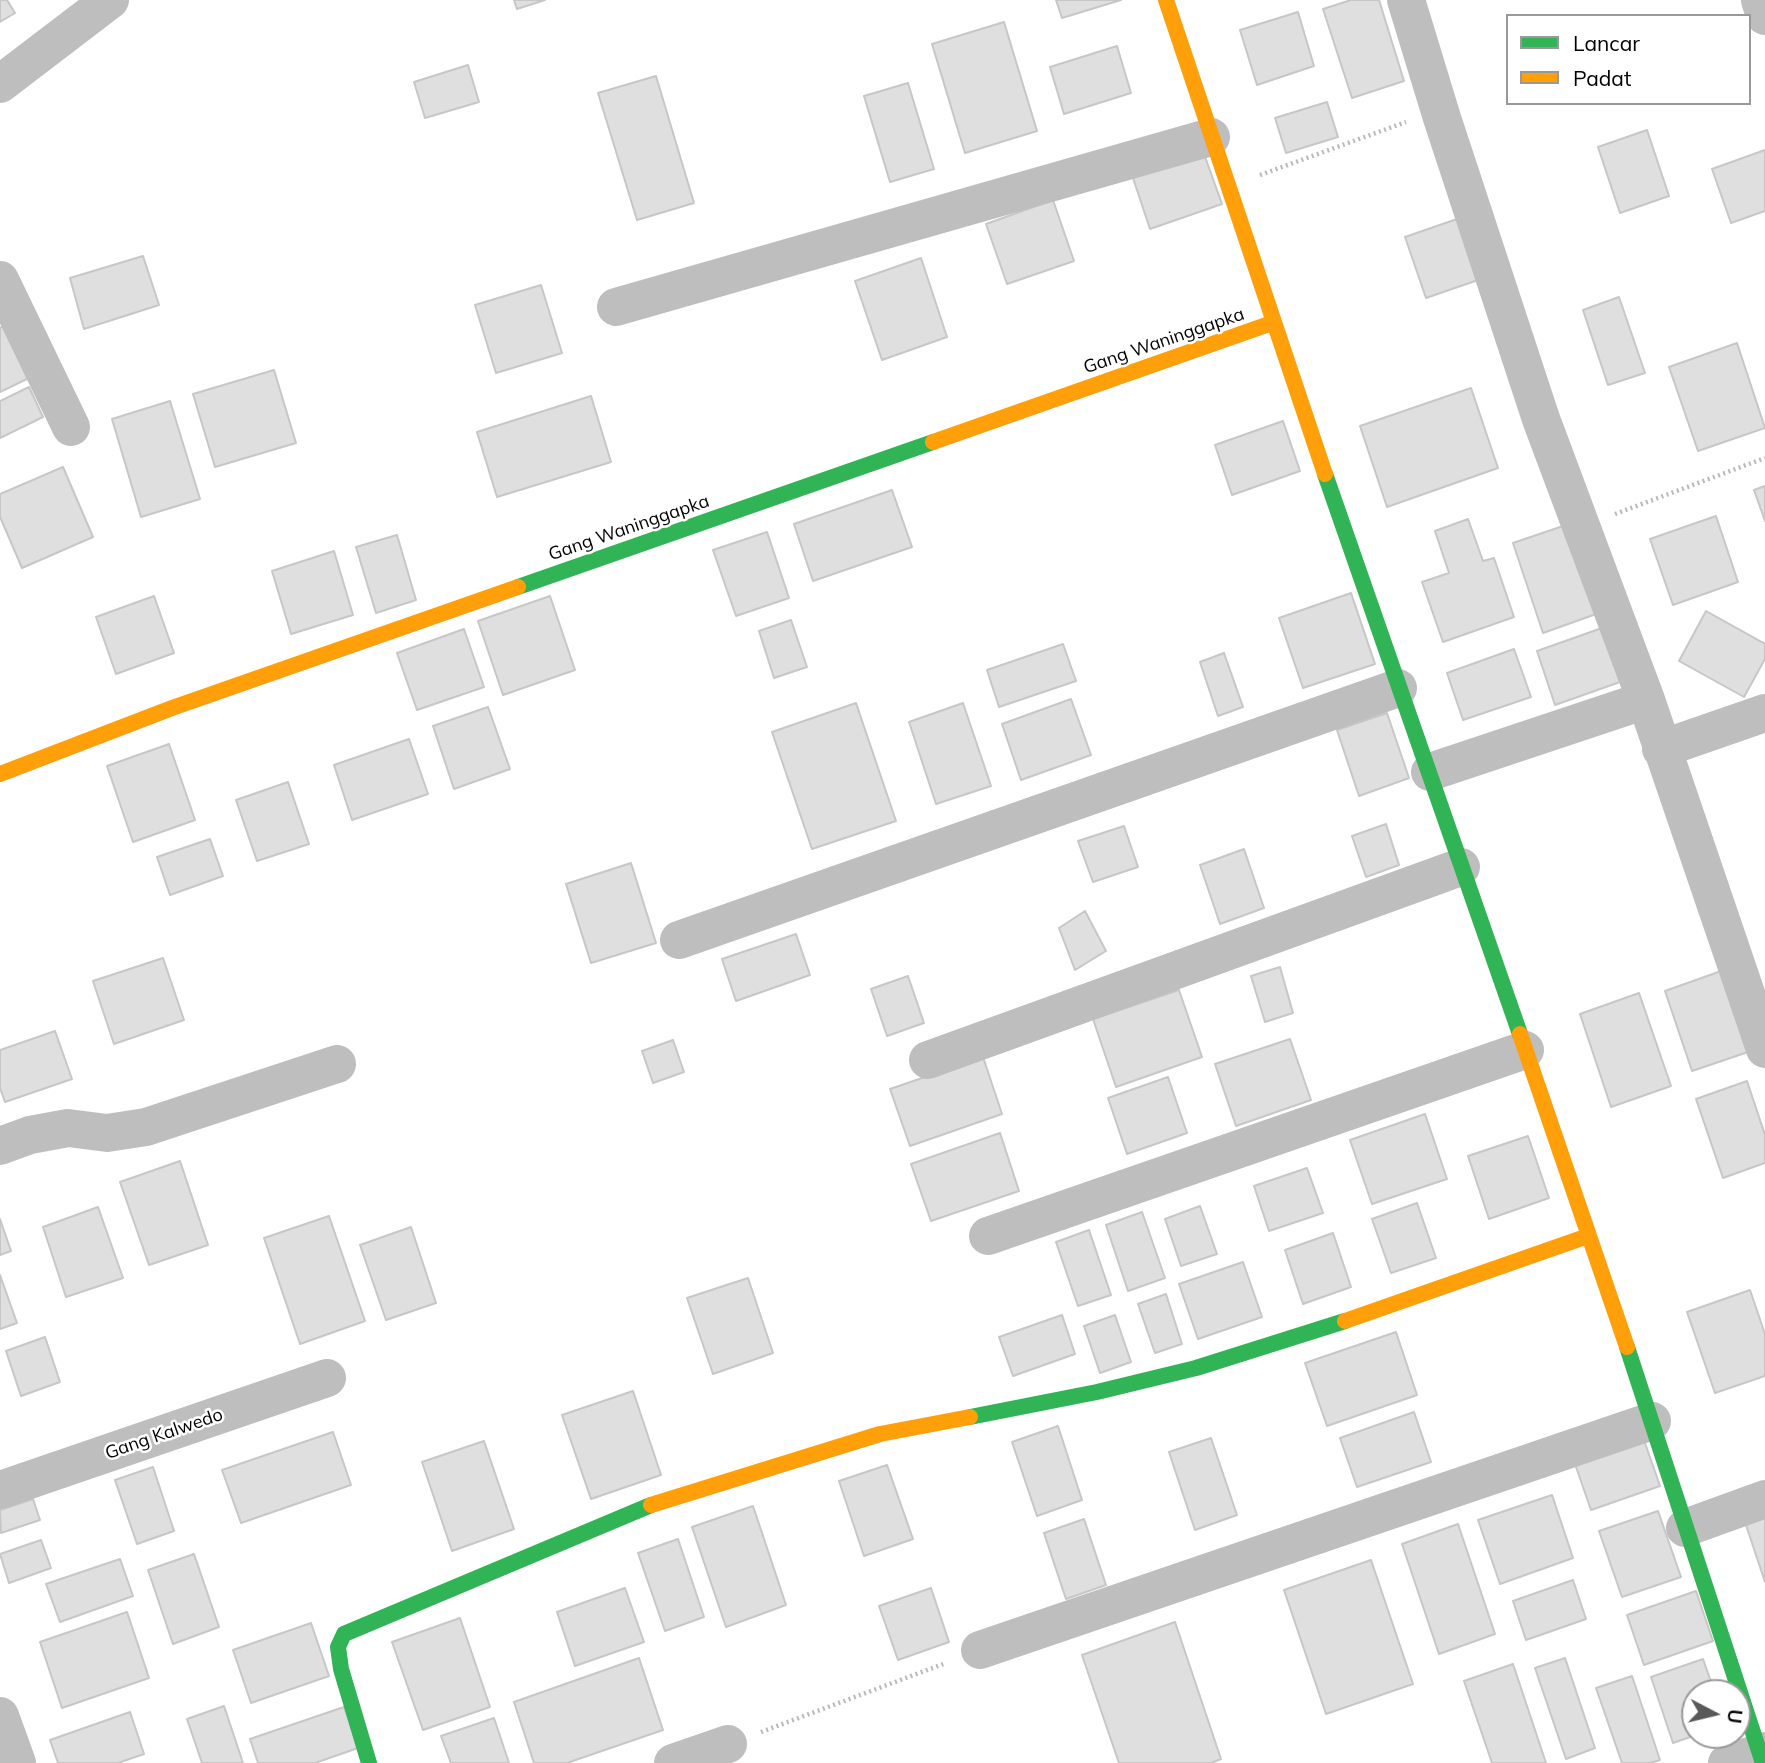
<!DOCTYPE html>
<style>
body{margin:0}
#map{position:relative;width:1765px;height:1763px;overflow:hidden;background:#fff;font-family:Mulish,sans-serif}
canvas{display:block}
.legend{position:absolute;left:1506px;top:14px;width:245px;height:91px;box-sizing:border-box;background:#fff;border:2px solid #999;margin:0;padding:9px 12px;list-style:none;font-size:21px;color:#000}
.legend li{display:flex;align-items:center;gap:14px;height:35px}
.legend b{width:35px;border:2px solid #999}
.north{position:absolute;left:1681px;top:1679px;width:70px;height:70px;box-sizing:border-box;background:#fff;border:2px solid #999;border-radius:50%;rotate:97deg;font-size:19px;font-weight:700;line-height:28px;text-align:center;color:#000}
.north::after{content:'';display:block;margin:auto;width:24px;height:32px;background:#595959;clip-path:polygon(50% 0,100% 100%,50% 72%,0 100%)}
</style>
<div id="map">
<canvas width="1765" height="1763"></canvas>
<ul class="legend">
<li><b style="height:9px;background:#30b455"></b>Lancar</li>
<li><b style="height:9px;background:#ff9f0a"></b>Padat</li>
</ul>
<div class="north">U</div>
</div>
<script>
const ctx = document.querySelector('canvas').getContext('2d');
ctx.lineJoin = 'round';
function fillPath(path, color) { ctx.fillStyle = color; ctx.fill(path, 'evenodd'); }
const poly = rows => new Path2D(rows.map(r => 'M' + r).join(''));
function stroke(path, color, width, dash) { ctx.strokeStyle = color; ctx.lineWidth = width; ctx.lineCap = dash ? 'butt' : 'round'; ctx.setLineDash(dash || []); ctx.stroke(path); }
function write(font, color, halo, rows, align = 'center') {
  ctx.font = font + ' Mulish,sans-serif'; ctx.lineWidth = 5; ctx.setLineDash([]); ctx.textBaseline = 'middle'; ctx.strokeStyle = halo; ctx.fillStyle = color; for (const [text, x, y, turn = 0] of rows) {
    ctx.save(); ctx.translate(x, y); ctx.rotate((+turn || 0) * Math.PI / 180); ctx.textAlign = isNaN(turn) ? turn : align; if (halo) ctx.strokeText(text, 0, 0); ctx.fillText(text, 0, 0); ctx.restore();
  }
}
const building = poly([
 [0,0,7,0,15,13,0,22,0,0],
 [514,0,545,0,517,9,514,0],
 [1056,0,1121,0,1062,18,1056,0],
 [1351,0,1379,0,1404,81,1352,98,1323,9,1351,0],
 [1298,12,1314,66,1257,85,1240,30,1298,12],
 [1004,22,1037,131,965,153,932,44,1004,22],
 [1117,46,1131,93,1064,114,1050,67,1117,46],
 [468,65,479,102,425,118,414,82,468,65],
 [656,76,694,203,637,220,598,93,656,76],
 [908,83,934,169,890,182,864,96,908,83],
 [1327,102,1338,137,1286,153,1275,118,1327,102],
 [1647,130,1669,196,1620,213,1598,147,1647,130],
 [1765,150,1765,211,1731,223,1712,169,1765,150],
 [1203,151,1222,204,1150,229,1132,175,1203,151],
 [1053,200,1074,261,1007,284,986,224,1053,200],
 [1460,218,1481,279,1426,298,1405,237,1460,218],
 [143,256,159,305,84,329,70,278,143,256],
 [921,258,947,337,882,360,855,281,921,258],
 [541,285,562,353,496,373,475,305,541,285],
 [1619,297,1645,373,1608,385,1583,310,1619,297],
 [5,325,29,378,0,392,0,328,5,325],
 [1737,343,1765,428,1698,451,1669,367,1737,343],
 [274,370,296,443,215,467,193,394,274,370],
 [29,387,43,417,0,438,0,401,29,387],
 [1471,388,1498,468,1387,507,1360,426,1471,388],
 [591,396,611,462,497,497,477,432,591,396],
 [170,401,200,499,141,517,112,419,170,401],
 [1283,421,1300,471,1232,495,1215,445,1283,421],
 [63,467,93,537,22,568,0,517,0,494,63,467],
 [1765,486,1765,521,1754,490,1765,486],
 [892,490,912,547,813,581,794,524,892,490],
 [1716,516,1738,582,1673,605,1650,539,1716,516],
 [1468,519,1483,561,1494,558,1514,617,1443,642,1422,582,1449,573,1435,531,1468,519],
 [1569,524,1599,613,1543,633,1513,543,1569,524],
 [767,532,789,598,736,616,713,550,767,532],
 [397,535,416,600,376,613,356,547,397,535],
 [334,551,353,615,291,634,272,571,334,551],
 [1351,593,1375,664,1303,688,1279,618,1351,593],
 [154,596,174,653,116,674,96,617,154,596],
 [550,596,575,670,503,695,478,621,550,596],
 [1706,611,1765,644,1765,659,1744,697,1679,661,1706,611],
 [791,620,807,667,774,678,759,631,791,620],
 [1602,628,1620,682,1555,705,1537,651,1602,628],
 [464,629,484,687,417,710,397,653,464,629],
 [1063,644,1076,681,999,707,987,670,1063,644],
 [1514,649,1531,697,1463,720,1447,673,1514,649],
 [1224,653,1243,707,1218,716,1200,662,1224,653],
 [1071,699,1091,755,1021,780,1002,724,1071,699],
 [856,703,896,821,812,849,772,732,856,703],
 [963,703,991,786,936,804,909,722,963,703],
 [488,707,510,769,454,789,433,726,488,707],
 [1387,713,1409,778,1359,796,1337,730,1387,713],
 [409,739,428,794,352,820,334,765,409,739],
 [169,744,195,820,133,842,107,766,169,744],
 [288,782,309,844,257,861,236,800,288,782],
 [1386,824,1399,865,1366,877,1352,836,1386,824],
 [1124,826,1138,867,1093,882,1078,841,1124,826],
 [210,839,223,876,170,895,157,857,210,839],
 [1244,849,1264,908,1220,924,1200,865,1244,849],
 [631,863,656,943,591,963,566,884,631,863],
 [1085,911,1106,951,1075,970,1059,928,1085,911],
 [796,934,810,975,736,1001,722,959,796,934],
 [163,958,184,1020,114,1044,93,981,163,958],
 [1280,967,1293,1013,1265,1022,1251,976,1280,967],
 [1724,970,1751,1051,1692,1071,1665,991,1724,970],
 [908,976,924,1023,887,1036,871,989,908,976],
 [1179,990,1202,1057,1116,1087,1093,1019,1179,990],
 [1639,993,1671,1086,1611,1107,1580,1014,1639,993],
 [55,1031,72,1079,5,1102,0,1088,0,1050,55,1031],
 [1290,1039,1311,1100,1236,1126,1215,1064,1290,1039],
 [673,1040,684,1072,653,1083,642,1051,673,1040],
 [983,1057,1002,1114,910,1146,890,1089,983,1057],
 [1168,1077,1187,1133,1127,1154,1108,1098,1168,1077],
 [1747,1081,1765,1135,1765,1163,1723,1178,1696,1099,1747,1081],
 [1425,1114,1447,1179,1372,1204,1350,1140,1425,1114],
 [1000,1133,1019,1191,931,1221,911,1164,1000,1133],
 [1528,1136,1549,1198,1489,1219,1468,1156,1528,1136],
 [180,1161,208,1245,149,1265,120,1182,180,1161],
 [1307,1168,1323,1213,1269,1231,1254,1186,1307,1168],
 [1417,1203,1436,1258,1391,1273,1372,1219,1417,1203],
 [1200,1206,1217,1254,1181,1266,1165,1219,1200,1206],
 [98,1207,123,1278,66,1297,43,1227,98,1207],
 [1142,1212,1165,1278,1128,1291,1106,1225,1142,1212],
 [329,1216,365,1321,300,1344,264,1238,329,1216],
 [0,1219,11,1251,0,1255,0,1219],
 [411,1227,436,1303,386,1320,360,1245,411,1227],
 [1089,1230,1111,1295,1078,1306,1056,1242,1089,1230],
 [1333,1233,1351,1287,1303,1304,1285,1250,1333,1233],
 [1243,1262,1262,1317,1198,1339,1179,1284,1243,1262],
 [0,1275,17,1323,0,1329,0,1275],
 [748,1278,773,1353,713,1374,687,1298,748,1278],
 [1750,1290,1765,1334,1765,1376,1715,1393,1687,1312,1750,1290],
 [1166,1294,1182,1344,1155,1353,1138,1304,1166,1294],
 [1062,1315,1075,1354,1013,1376,999,1337,1062,1315],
 [1115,1315,1131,1362,1100,1373,1084,1326,1115,1315],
 [1396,1332,1417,1395,1327,1426,1305,1363,1396,1332],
 [45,1337,60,1382,21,1396,6,1351,45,1337],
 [633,1391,661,1475,591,1499,562,1415,633,1391],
 [1414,1412,1431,1462,1357,1487,1340,1438,1414,1412],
 [1058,1426,1082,1500,1037,1516,1012,1442,1058,1426],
 [333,1432,351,1485,241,1523,222,1470,333,1432],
 [1211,1438,1237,1515,1195,1530,1169,1452,1211,1438],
 [1644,1440,1660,1486,1591,1510,1575,1464,1644,1440],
 [484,1441,514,1529,452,1551,422,1462,484,1441],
 [887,1465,913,1539,864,1556,839,1481,887,1465],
 [153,1467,174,1531,137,1544,115,1480,153,1467],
 [1552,1495,1573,1558,1500,1584,1478,1520,1552,1495],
 [33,1499,40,1520,1,1533,0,1510,33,1499],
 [753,1506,786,1605,726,1627,692,1527,753,1506],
 [1658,1511,1681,1577,1622,1597,1599,1531,1658,1511],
 [1765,1515,1765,1582,1745,1522,1765,1515],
 [1084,1519,1106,1585,1066,1599,1044,1533,1084,1519],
 [1458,1524,1495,1634,1439,1654,1402,1544,1458,1524],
 [678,1539,704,1617,665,1631,638,1553,678,1539],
 [41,1540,51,1568,9,1583,0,1554,41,1540],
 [194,1554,219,1627,173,1644,148,1570,194,1554],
 [120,1559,133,1596,60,1622,46,1584,120,1559],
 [1371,1560,1413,1684,1326,1714,1284,1590,1371,1560],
 [1573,1580,1586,1619,1526,1640,1513,1601,1573,1580],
 [625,1588,644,1642,575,1666,557,1612,625,1588],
 [931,1588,949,1642,898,1660,879,1606,931,1588],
 [1696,1591,1713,1641,1644,1665,1627,1615,1696,1591],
 [127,1612,149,1678,62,1708,40,1642,127,1612],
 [460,1618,490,1707,423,1730,392,1642,460,1618],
 [1175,1622,1221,1759,1211,1763,1119,1763,1082,1655,1175,1622],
 [311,1623,329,1676,251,1703,233,1650,311,1623],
 [639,1658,663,1730,567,1763,534,1763,514,1702,639,1658],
 [1565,1658,1595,1748,1566,1759,1535,1668,1565,1658],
 [1703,1659,1715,1693,1695,1693,1696,1735,1673,1743,1651,1677,1703,1659],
 [1513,1664,1546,1763,1492,1763,1464,1681,1513,1664],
 [1632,1676,1660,1760,1650,1763,1622,1763,1596,1688,1632,1676],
 [224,1706,243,1763,202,1763,187,1719,224,1706],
 [344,1707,358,1748,315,1763,258,1763,250,1739,344,1707],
 [130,1712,144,1754,118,1763,58,1763,50,1740,130,1712],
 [494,1718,509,1763,451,1763,441,1736,494,1718]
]);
fillPath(building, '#dfdfdf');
stroke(building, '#c7c7c7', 2);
stroke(poly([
 [1260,175,1406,122],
 [1615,514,1765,458],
 [761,1732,946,1663]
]), '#b9b9b9', 4.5, [2, 3.5]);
stroke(poly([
 [1406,0,1442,118,1541,419,1646,700,1765,1049],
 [1760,0,1765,16],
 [0,84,110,0],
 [0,280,71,427],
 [616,307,1211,137],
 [1661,749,1765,713],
 [1430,772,1646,700],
 [679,940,1398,688],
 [928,1060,1461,867],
 [0,1146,30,1135,68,1128,107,1133,146,1127,337,1064],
 [988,1236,1525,1050],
 [0,1490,327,1378],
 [1685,1528,1765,1499],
 [980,1650,1652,1421],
 [0,1716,17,1763],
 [673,1763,728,1744],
 [1727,1763,1765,1751]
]), '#bebebe', 38);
stroke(poly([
 [1325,474,1520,1034],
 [518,587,933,442],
 [1627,1347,1763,1763],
 [970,1417,1097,1392,1196,1368,1345,1321],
 [369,1763,341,1669,338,1647,344,1634,651,1505]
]), '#30b455', 16);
stroke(poly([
 [1166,0,1325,474],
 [933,442,1272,323],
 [0,774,172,708,518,587],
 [1520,1034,1627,1347],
 [1345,1321,1588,1236],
 [651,1505,880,1434,970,1417]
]), '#ff9f0a', 16);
write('18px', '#000', '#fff', [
 ["Gang Waninggapka",1164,341,-19],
 ["Gang Waninggapka",629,528,-19],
 ["Gang Kalwedo",164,1434,-19]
]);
</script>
